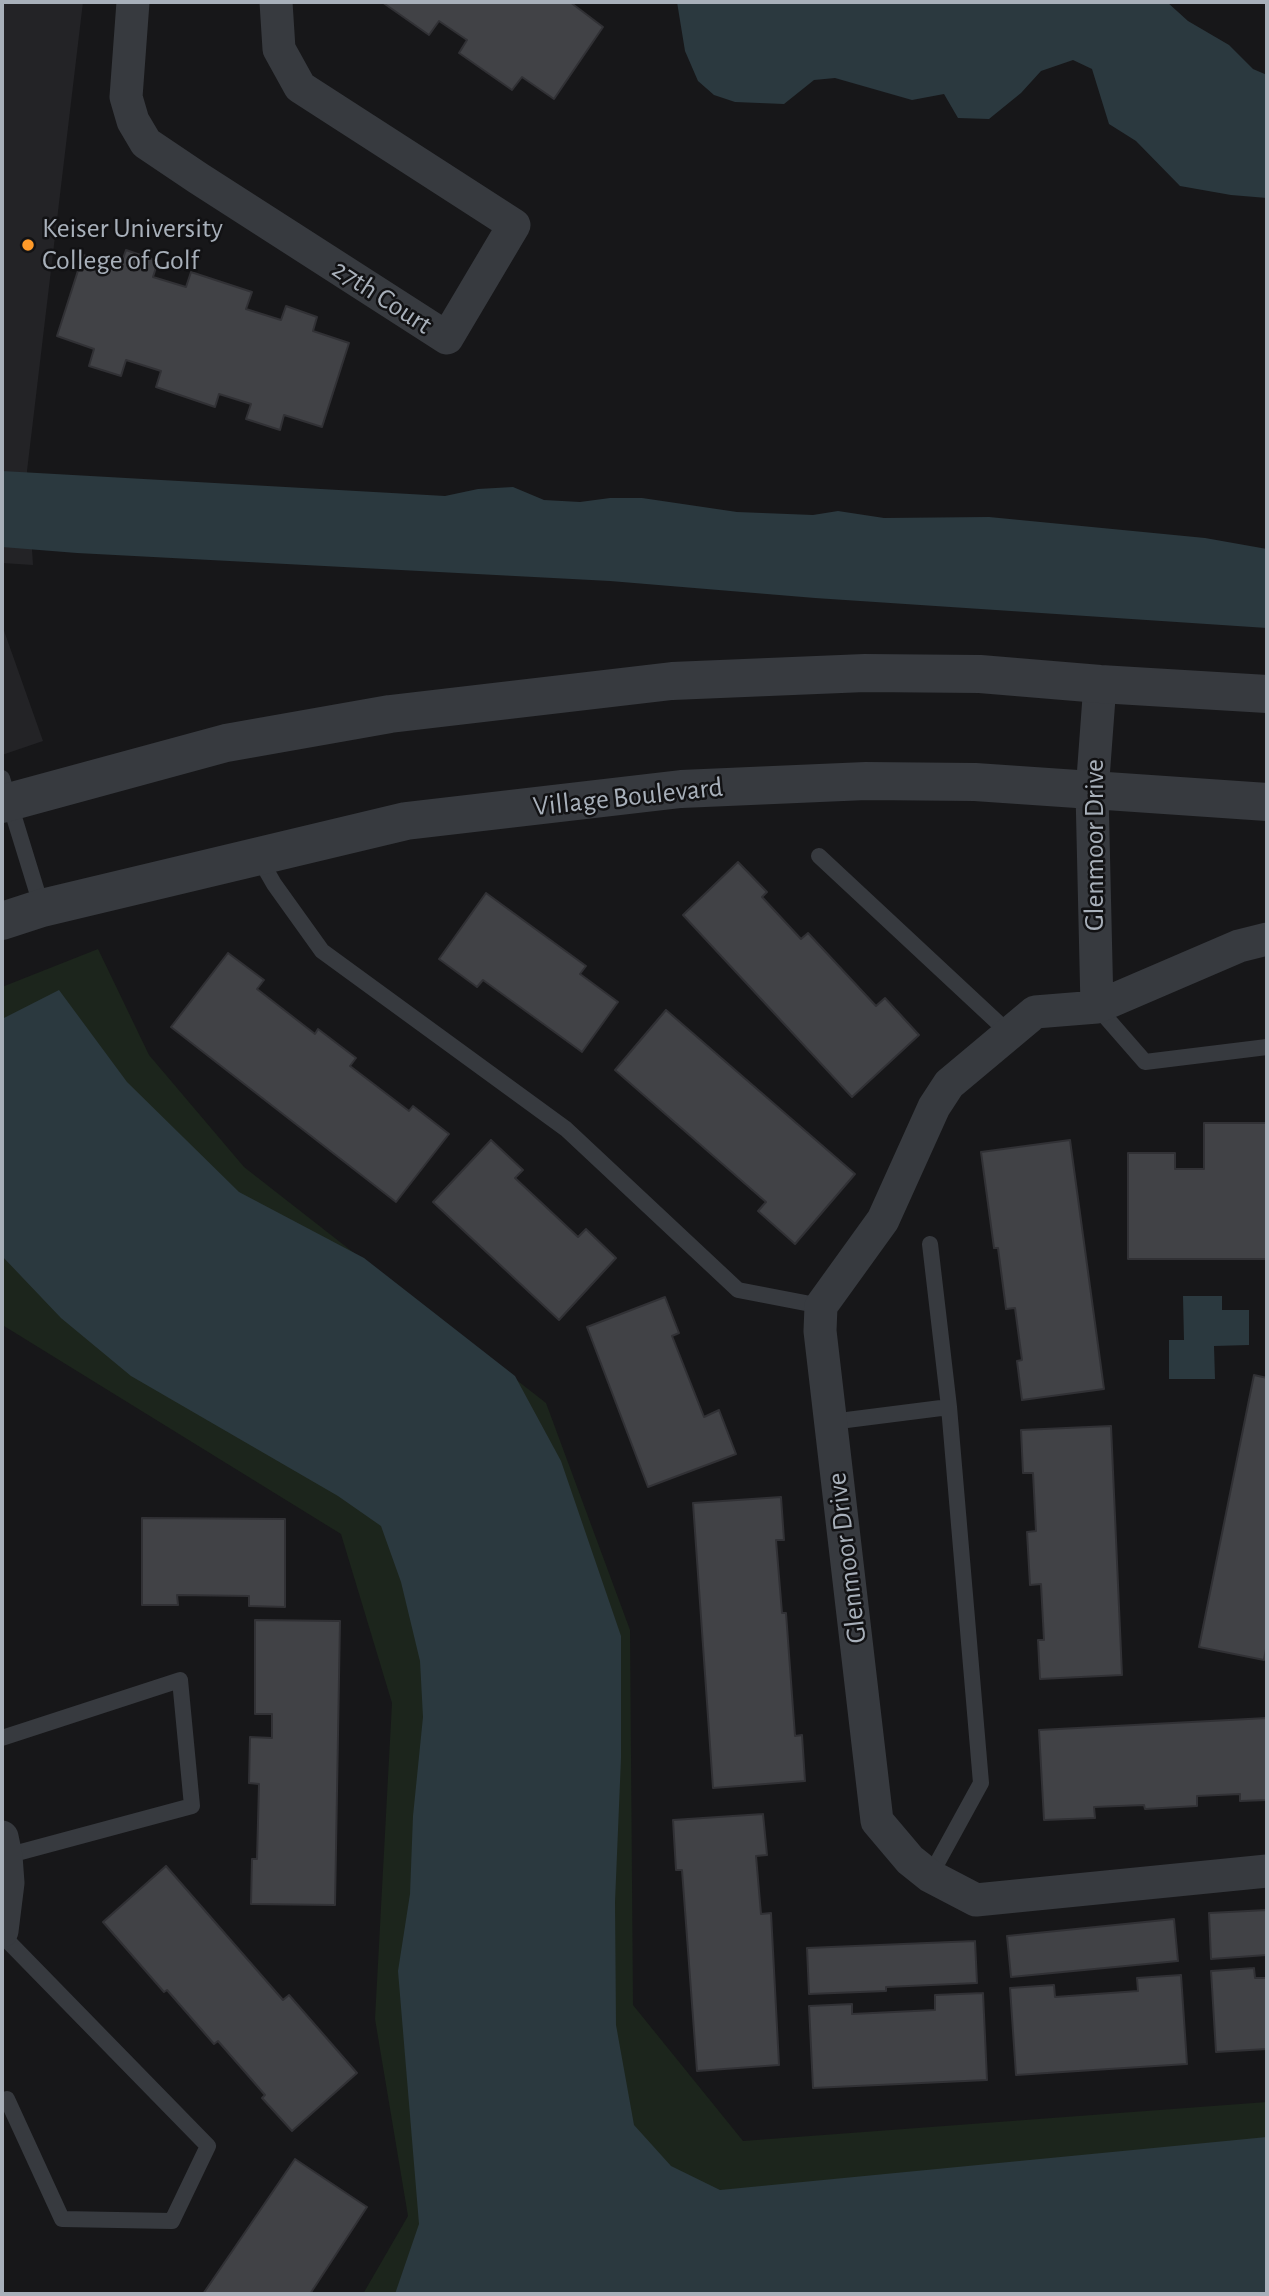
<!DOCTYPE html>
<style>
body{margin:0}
#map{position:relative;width:1269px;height:2296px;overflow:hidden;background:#171719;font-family:"Alegreya Sans",sans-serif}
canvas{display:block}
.frame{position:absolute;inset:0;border:4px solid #a8b0ba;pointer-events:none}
</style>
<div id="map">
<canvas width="1269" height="2296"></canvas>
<div class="frame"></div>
</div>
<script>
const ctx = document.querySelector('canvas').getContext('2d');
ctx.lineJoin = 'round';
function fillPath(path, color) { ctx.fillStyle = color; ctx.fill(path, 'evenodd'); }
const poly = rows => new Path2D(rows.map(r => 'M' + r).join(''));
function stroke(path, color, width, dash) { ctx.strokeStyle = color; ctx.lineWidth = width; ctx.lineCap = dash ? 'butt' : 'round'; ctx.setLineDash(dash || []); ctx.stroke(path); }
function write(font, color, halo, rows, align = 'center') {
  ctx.font = font + ' "Alegreya Sans",sans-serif'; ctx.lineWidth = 5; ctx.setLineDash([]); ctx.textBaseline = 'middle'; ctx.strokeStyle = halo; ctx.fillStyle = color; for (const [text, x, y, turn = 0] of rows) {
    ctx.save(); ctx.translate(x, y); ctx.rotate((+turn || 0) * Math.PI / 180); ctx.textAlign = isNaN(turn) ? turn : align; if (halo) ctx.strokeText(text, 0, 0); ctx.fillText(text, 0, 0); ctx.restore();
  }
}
fillPath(poly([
 [2,2,83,2,27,471,33,565,2,563],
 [2,625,43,741,2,755]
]), '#232326');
fillPath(poly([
 [98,949,149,1055,244,1167,546,1403,630,1630,633,2005,743,2141,1267,2102,1267,2294,363,2294,408,2216,375,2019,392,1703,341,1534,4,1326,2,1322,2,987]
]), '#1c251c');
fillPath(poly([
 [677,2,1167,2,1188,21,1229,45,1253,69,1267,75,1267,198,1231,195,1180,186,1136,141,1109,124,1092,69,1073,60,1041,71,1021,93,989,119,958,118,944,94,912,100,835,78,814,80,784,104,735,102,714,95,698,81,685,51],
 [2,471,445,496,478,489,513,487,544,500,580,502,610,498,642,498,737,512,813,515,838,511,884,518,989,517,1205,538,1267,549,1267,628,815,598,610,581,77,553,2,547],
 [59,990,127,1082,239,1192,364,1258,515,1376,561,1461,621,1636,621,1758,615,1902,616,2025,634,2125,671,2166,720,2190,1267,2137,1267,2294,395,2294,419,2224,398,1971,410,1894,413,1816,423,1717,420,1661,401,1582,381,1526,338,1496,131,1376,61,1318,2,1256,2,1019],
 [1183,1296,1222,1296,1222,1310,1249,1310,1249,1345,1214,1346,1215,1379,1169,1379,1169,1340,1184,1340]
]), '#2b393f');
const building = poly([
 [382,2,570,2,603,27,554,99,522,77,512,90,459,53,467,40,439,21,429,35,382,2],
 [126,250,158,261,153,277,186,287,191,272,252,292,246,309,281,320,286,306,317,317,313,331,349,343,322,427,284,415,280,430,246,419,251,404,219,394,215,407,156,387,161,371,126,360,121,376,89,366,94,349,57,336,83,255,120,267,126,250],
 [738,862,767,892,762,897,801,939,808,933,876,1006,885,998,919,1035,852,1097,683,915,738,862],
 [486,893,586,966,580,974,618,1002,582,1052,483,980,477,987,439,959,486,893],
 [228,953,264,980,257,989,315,1034,318,1029,356,1058,350,1066,409,1111,413,1106,449,1134,396,1202,171,1027,228,953],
 [666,1010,855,1174,795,1244,758,1211,766,1202,615,1070,666,1010],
 [1204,1123,1267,1123,1267,1259,1128,1259,1128,1153,1175,1153,1175,1169,1204,1169,1204,1123],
 [491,1140,523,1170,515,1178,578,1237,586,1229,616,1258,559,1320,433,1202,491,1140],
 [1070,1140,1104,1389,1022,1400,1017,1361,1022,1360,1015,1308,1006,1309,998,1248,994,1248,981,1152,1070,1140],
 [665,1297,679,1333,672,1336,704,1417,719,1410,736,1454,648,1487,587,1327,665,1297],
 [1254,1375,1267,1378,1267,1644,1264,1660,1199,1647,1254,1375],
 [1111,1426,1122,1675,1040,1679,1038,1640,1044,1640,1041,1584,1030,1585,1027,1532,1036,1531,1033,1473,1023,1473,1021,1430,1111,1426],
 [781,1497,784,1540,776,1540,782,1613,786,1613,795,1736,802,1735,805,1781,713,1788,693,1503,781,1497],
 [142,1518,285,1519,285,1607,249,1606,249,1596,177,1595,178,1605,142,1605,142,1518],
 [255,1620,340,1621,335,1905,251,1904,252,1859,257,1859,259,1784,249,1783,250,1737,272,1738,272,1714,255,1714,255,1620],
 [1267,1718,1267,1800,1240,1801,1240,1794,1197,1796,1197,1806,1145,1809,1144,1805,1094,1807,1095,1818,1044,1820,1039,1730,1267,1718],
 [763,1814,767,1855,756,1856,761,1914,771,1913,779,2065,697,2071,682,1870,676,1870,673,1820,763,1814],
 [166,1866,283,2000,289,1995,357,2073,292,2131,262,2098,265,2095,218,2041,214,2044,167,1990,164,1992,103,1922,166,1866],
 [1267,1910,1267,1955,1211,1959,1209,1913,1267,1910],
 [1174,1919,1178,1961,1011,1977,1007,1936,1174,1919],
 [975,1941,977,1983,886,1987,886,1991,809,1994,807,1948,975,1941],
 [1254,1968,1255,1978,1267,1978,1267,2049,1216,2052,1211,1971,1254,1968],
 [1181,1975,1187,2064,1016,2075,1010,1988,1054,1985,1055,1997,1138,1991,1137,1978,1181,1975],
 [983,1993,987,2080,813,2088,809,2006,852,2004,852,2014,935,2010,935,1995,983,1993],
 [295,2159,367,2207,310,2294,203,2294,295,2159]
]);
fillPath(building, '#414246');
stroke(building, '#313135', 2);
stroke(poly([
 [2,778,42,908],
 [258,856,274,884,322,951,566,1129,738,1290,821,1306],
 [819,856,1010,1034],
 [1097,1007,1145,1062,1267,1047],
 [831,1422,949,1407,930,1244],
 [2,1738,180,1680,192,1806,6,1856],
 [930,1876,981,1783,949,1407],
 [2,1935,208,2146,172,2221,62,2219,7,2099,2,2102]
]), '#373a3f', 16);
stroke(poly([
 [133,2,126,97,133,121,146,143,198,178,447,338,514,225,300,87,279,49,276,2],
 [1267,939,1239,946,1097,1007,1035,1012,949,1084,934,1107,883,1220,821,1306,820,1331,877,1821,910,1860,930,1876,976,1900,1267,1871],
 [1097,1007,1092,792,1100,684],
 [2,1837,6,1856,8,1883,2,1931]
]), '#373a3f', 33);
stroke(poly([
 [2,804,226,743,390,714,672,681,865,673,980,674,1100,684,1267,694],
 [2,921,42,908,406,821,681,789,866,781,975,782,1267,802]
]), '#373a3f', 38);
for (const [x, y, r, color] of [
 [28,245,7,"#ff9a29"]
]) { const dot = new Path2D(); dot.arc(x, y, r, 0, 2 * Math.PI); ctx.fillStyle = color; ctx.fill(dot); stroke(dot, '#121214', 2.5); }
write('28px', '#a8b0ba', '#121214', [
 ["Keiser University",42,229],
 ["College of Golf",42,261]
], 'left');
write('28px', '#a8b0ba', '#121214', [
 ["27th Court",382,297,33],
 ["Village Boulevard",628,797,-6],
 ["Glenmoor Drive",1095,845,-90],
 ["Glenmoor Drive",847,1558,-97]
]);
</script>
